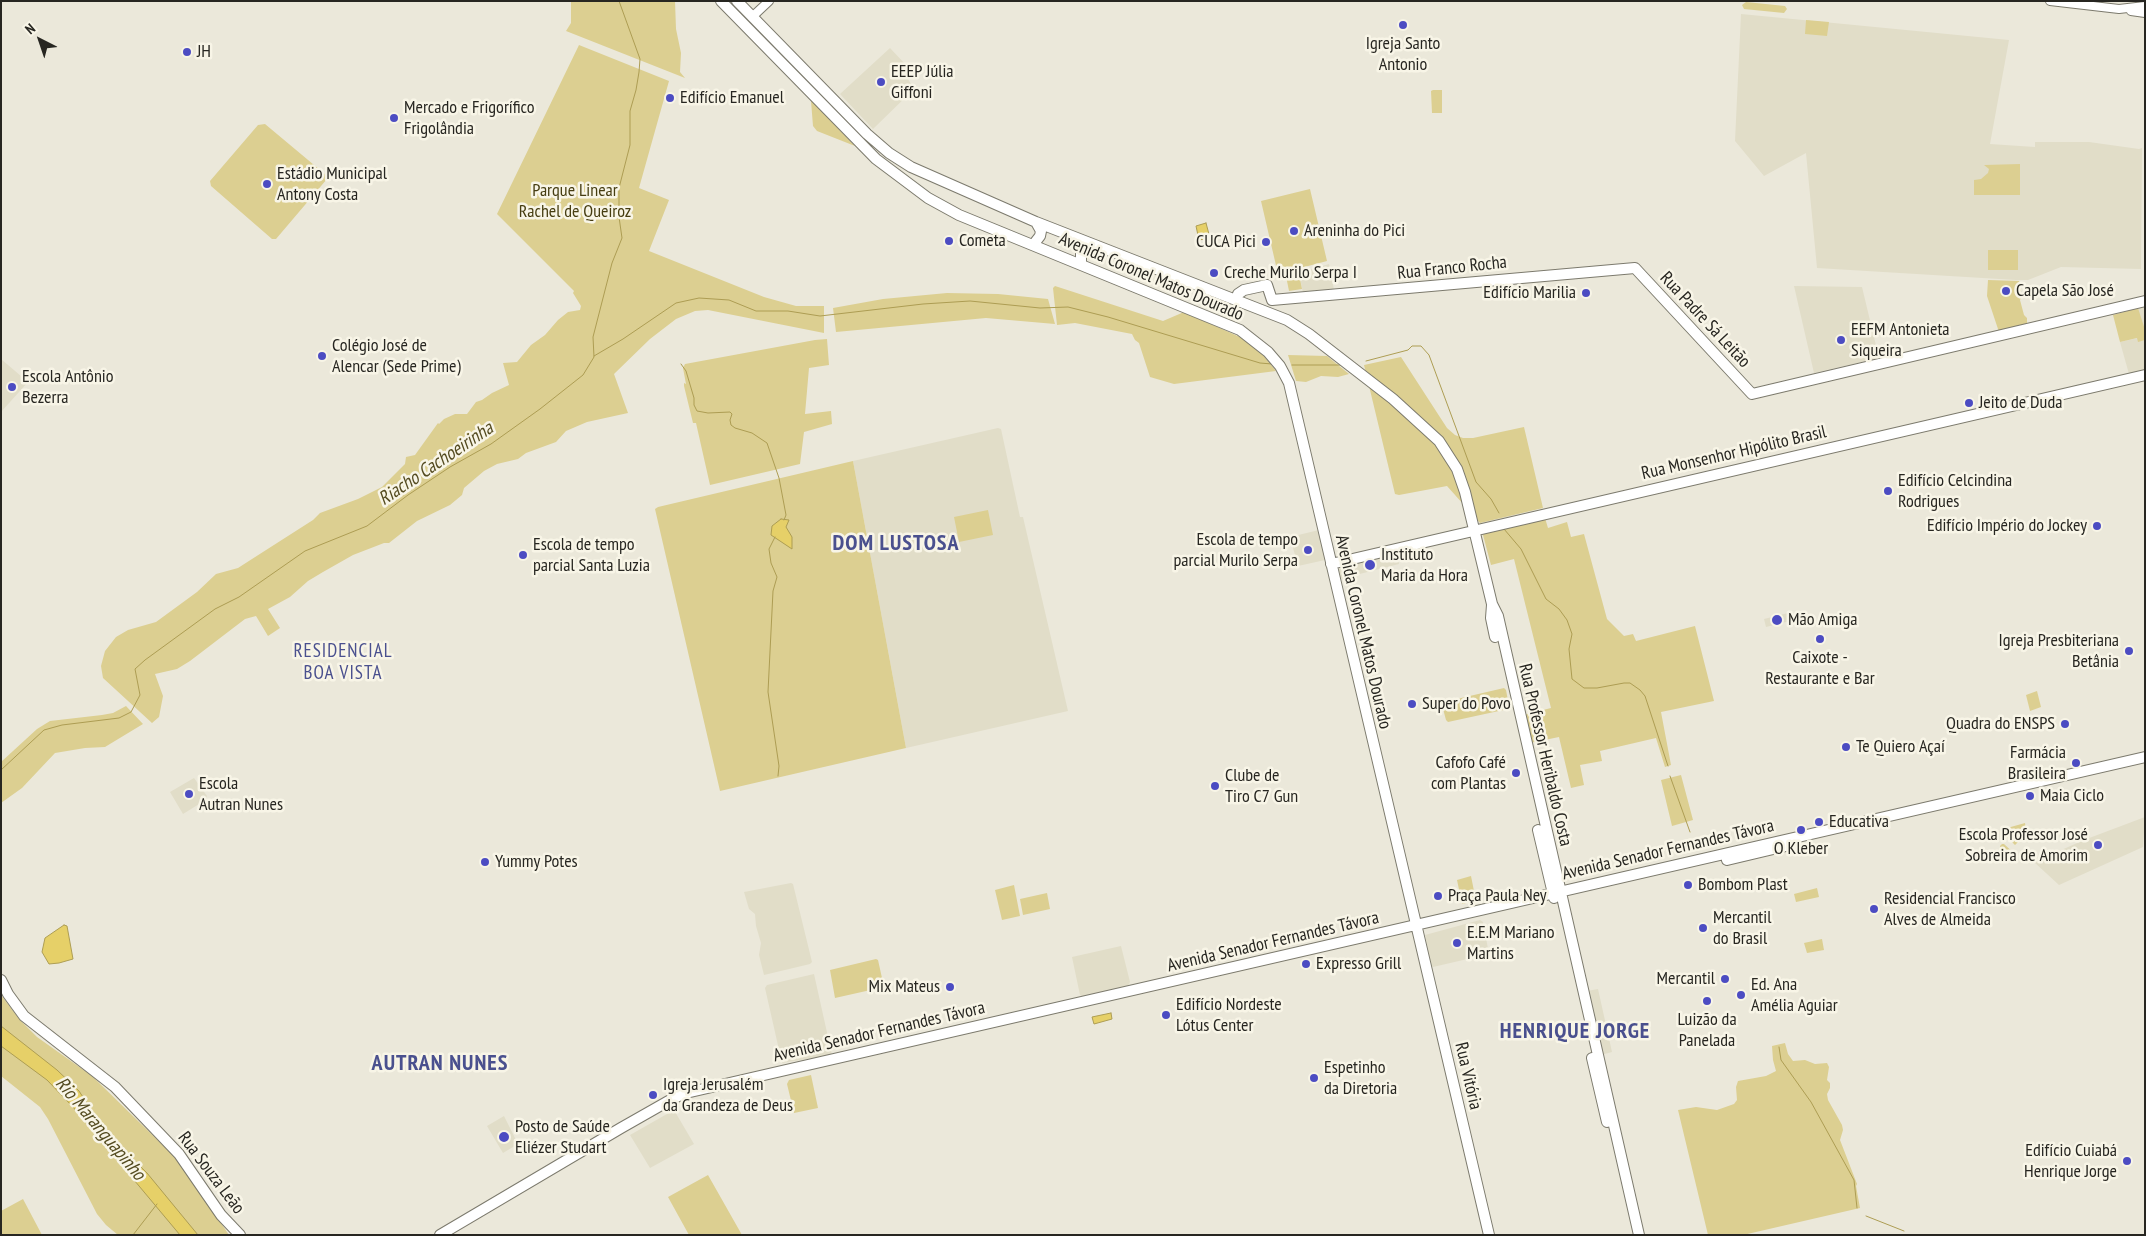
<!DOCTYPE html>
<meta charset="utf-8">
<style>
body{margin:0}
#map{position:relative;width:2146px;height:1236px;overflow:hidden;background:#ebe8da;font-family:"PT Sans Narrow",sans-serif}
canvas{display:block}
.frame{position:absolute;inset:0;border:2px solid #272621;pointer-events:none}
.north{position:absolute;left:15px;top:15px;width:50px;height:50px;-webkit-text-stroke:4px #f8f5e7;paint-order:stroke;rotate:319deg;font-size:14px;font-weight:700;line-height:20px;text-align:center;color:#272621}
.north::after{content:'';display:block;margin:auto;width:18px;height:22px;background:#272621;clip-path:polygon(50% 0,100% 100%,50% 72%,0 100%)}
</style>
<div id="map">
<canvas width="2146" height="1236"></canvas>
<div class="frame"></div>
<div class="north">N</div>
</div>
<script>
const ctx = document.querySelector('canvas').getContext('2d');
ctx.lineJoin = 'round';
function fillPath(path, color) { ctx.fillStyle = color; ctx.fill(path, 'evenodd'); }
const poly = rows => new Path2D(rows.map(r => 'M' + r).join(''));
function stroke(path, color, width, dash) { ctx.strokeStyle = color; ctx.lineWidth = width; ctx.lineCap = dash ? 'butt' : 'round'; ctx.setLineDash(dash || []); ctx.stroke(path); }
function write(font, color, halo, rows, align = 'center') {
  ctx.font = font + ' "PT Sans Narrow",sans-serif'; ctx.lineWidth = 5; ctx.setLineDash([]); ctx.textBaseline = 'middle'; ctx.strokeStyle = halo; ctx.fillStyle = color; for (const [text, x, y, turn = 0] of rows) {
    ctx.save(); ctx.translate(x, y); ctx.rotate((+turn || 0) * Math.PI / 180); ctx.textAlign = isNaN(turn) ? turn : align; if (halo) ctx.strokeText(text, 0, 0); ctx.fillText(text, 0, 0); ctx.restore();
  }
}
fillPath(poly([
 [1741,14,2009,40,1990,144,2035,147,2035,142,2089,142,2139,149,2142,148,2141,269,2061,267,2028,280,2016,280,1817,268,1806,153,1764,176,1735,141],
 [890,48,906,65,905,74,914,89,873,129,840,94],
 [1329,264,1334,290,1303,293,1299,273],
 [1794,286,1862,287,1879,358,1814,373],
 [2145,307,2145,330,2143,331,2138,308],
 [2138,338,2139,341,2145,340,2145,370,2129,374,2120,342],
 [1,359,28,382,1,412],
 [998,428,1001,429,1020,517,1023,517,1068,711,906,748,853,461],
 [1319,530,1325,560,1298,566,1290,537],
 [1393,554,1397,556,1399,564,1340,579,1338,571,1341,566],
 [1788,613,1790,621,1766,627,1764,619],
 [194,778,207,796,204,801,183,814,170,792],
 [2145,817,2143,847,2059,885,2034,862,2084,840],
 [791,883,793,884,812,962,810,964,764,975,759,955,761,943,756,926,755,914,749,909,744,892],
 [1480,920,1483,922,1489,954,1433,967,1431,966,1425,935],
 [1121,946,1130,982,1128,986,1084,997,1080,995,1072,957],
 [814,974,832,1055,782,1063,765,988,767,985],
 [1598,989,1612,1052,1601,1055,1587,991],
 [674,1110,694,1144,650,1168,630,1135],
 [504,1116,518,1144,503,1153,487,1126]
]), '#e1ddc8');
fillPath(poly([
 [571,1,675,1,676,29,681,53,680,72,685,78,566,31,571,23],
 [1746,2,1785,6,1787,9,1784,13,1744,9,1742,5],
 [1806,20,1829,22,1827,36,1805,34],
 [579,45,669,81,639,188,669,200,649,251,764,297,796,306,824,306,824,333,708,310,695,311,676,319,650,339,614,374,628,413,587,422,566,431,556,442,526,453,518,459,497,464,484,471,464,488,462,495,450,505,417,521,389,543,384,543,353,555,323,572,308,581,290,597,268,609,280,628,268,636,256,616,245,619,190,661,177,669,155,674,163,696,159,717,152,723,103,678,101,666,105,651,116,637,128,630,156,622,197,592,216,574,238,568,252,559,313,520,320,513,358,499,382,487,405,464,406,457,415,455,438,423,439,424,444,419,455,414,467,414,476,402,482,400,492,393,509,385,503,363,517,362,531,345,545,335,558,320,568,312,580,310,581,306,573,293,574,291,497,214],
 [1433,90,1442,90,1442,113,1432,113,1431,91],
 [811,101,812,101,855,146,817,131,813,126],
 [265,124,326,175,327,179,276,239,272,239,211,186,210,181,258,125],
 [2020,164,2020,195,1974,195,1974,180,1981,179,1988,173,1989,169,1984,165],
 [1310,189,1327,261,1278,274,1261,201],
 [1988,250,2018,250,2018,270,1988,270],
 [1299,274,1302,289,1289,291,1286,276],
 [1988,280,2019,281,2022,296,2020,300,2024,315,2027,318,2027,325,1999,332,1987,296],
 [1055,286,1163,321,1184,312,1242,338,1263,355,1276,371,1174,384,1150,377,1139,343,1135,340,1132,334,1075,323,1057,325,1053,288],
 [947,293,998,294,1048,299,1055,324,986,318,836,332,833,308,883,299],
 [2138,308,2145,330,2145,340,2138,342,2137,338,2120,342,2113,315],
 [827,339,829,365,809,368,805,414,831,411,832,424,804,432,800,464,710,485,696,423,693,423,684,386,684,383,686,384,683,368,685,364,815,340],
 [1288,355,1327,356,1349,374,1338,377,1321,376,1306,382,1296,381],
 [1401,357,1447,428,1455,435,1463,438,1473,438,1524,427,1543,508,1480,523,1447,486,1399,495,1395,494,1364,365],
 [853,461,906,748,720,791,655,509,658,507],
 [988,510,993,535,959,542,954,517],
 [1545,518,1548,528,1567,522,1571,537,1584,534,1607,619,1624,636,1633,634,1636,641,1695,626,1714,701,1661,712,1671,765,1665,767,1656,738,1600,751,1602,761,1580,765,1584,785,1571,788,1559,737,1530,743,1523,715,1551,708,1514,559,1491,565,1483,535,1485,532],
 [1504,688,1506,690,1509,706,1508,709,1448,722,1446,720,1442,705,1444,702],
 [2037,691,2041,707,2030,711,2026,695],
 [126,706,143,724,105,747,85,748,55,753,22,788,1,803,1,762,37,729,50,721,102,715,113,713],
 [1681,775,1693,820,1672,826,1661,780],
 [2025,823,2027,837,2022,838,2015,845,2000,830],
 [2002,844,2004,844,2016,855,2003,859,2000,846],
 [1471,876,1476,901,1462,904,1457,880],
 [1014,885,1020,916,1002,920,995,890],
 [1817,888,1819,897,1796,902,1794,894],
 [1047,893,1050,909,1023,915,1020,899],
 [1822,939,1824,950,1807,953,1804,943],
 [876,959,878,960,884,987,835,998,830,970],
 [1,995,20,1020,37,1037,92,1076,180,1162,229,1235,118,1235,106,1225,97,1214,48,1119,40,1107,1,1076],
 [1785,1043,1788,1054,1793,1061,1805,1060,1815,1064,1827,1063,1829,1067,1827,1080,1830,1083,1830,1088,1827,1094,1828,1100,1842,1125,1843,1130,1840,1140,1857,1184,1856,1186,1860,1208,1743,1235,1708,1235,1678,1110,1696,1107,1717,1110,1734,1104,1737,1100,1736,1087,1738,1081,1766,1076,1776,1071,1773,1060,1772,1046],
 [811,1075,818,1108,794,1113,787,1084,789,1080],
 [708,1175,742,1235,689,1235,668,1197],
 [23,1199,42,1235,1,1235,1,1211]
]), '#dccf91');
const water = poly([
 [1206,223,1210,238,1199,240,1196,226,1206,223],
 [781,519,789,520,786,527,792,537,792,549,771,535,772,526,781,519],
 [64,925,67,926,73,959,59,963,49,964,42,952,45,938,64,925],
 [1111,1013,1112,1019,1094,1024,1092,1017,1111,1013],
 [1,1026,57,1070,79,1091,107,1134,147,1173,198,1235,180,1235,73,1107,47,1080,1,1046,1,1026]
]);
fillPath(water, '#e6d068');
stroke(water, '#ad9d53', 1);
stroke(poly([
 [594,356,623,339,676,303,699,298,729,300,756,311,788,311,820,316,923,304,970,301,1040,308,1068,307,1108,317,1260,363,1272,364],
 [1366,361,1408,350,1412,346,1421,346,1429,355,1476,482,1491,499,1499,513],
 [681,364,686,371,694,398,694,405,697,411,708,413,730,412,732,414,730,420,731,425,735,428,752,433,767,443,779,478,786,515,784,520],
 [1292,365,1341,365],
 [1504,529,1521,549,1546,599,1559,609,1567,620,1572,634,1569,649,1572,679,1584,688,1597,688,1624,683,1630,683,1640,690,1645,696,1668,766],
 [775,537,769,549,771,563,777,577,773,591,768,692,779,766,778,776],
 [1,770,44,730,62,725,119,718,131,712,140,695,135,669,145,660,215,609,239,597,305,551,367,526,408,495,450,467,491,444,540,409,583,375,594,357,593,337,612,263,622,238,619,217,619,188,630,145,630,111,636,90,639,72,640,59,619,1],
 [1670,776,1690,832],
 [1779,1047,1781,1060,1811,1102,1854,1180,1857,1208],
 [1866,1216,1904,1231],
 [133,1235,157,1204]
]), '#ad9d53', 1);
const minor = poly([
 [2050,1,2119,9,2145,6],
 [2131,11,2145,13],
 [752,17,769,1]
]);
const major = poly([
 [721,1,876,159,928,198,959,215,1240,330,1268,352,1280,366,1289,383,1489,1235],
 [737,1,867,134,889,153,911,167,1036,222,1287,320,1309,334,1393,399,1439,441,1457,469,1465,492,1492,604,1498,616,1639,1235],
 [1033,245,1040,236,1041,231,1036,222],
 [1081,263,1081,251,1089,245,1094,245],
 [1236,299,1238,294,1244,290,1267,285,1272,300,1635,268,1752,394,2145,301],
 [1331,564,2145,375],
 [1492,605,1491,618,1495,637],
 [1538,830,1554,898],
 [1727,860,1786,846],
 [1,980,8,994,24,1016,115,1087,179,1154,221,1215,240,1235],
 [1592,1058,1607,1122],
 [440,1235,621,1128,672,1099,686,1093,2145,757]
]);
stroke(minor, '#7c7a6d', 10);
stroke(major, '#7c7a6d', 12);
stroke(minor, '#fff', 8);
stroke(major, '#fff', 10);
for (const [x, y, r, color] of [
 [1403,25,5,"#4c4cc2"],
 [187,52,5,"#4c4cc2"],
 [881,82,5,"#4c4cc2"],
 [670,98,5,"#4c4cc2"],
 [394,118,5,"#4c4cc2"],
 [267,184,5,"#4c4cc2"],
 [1294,231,5,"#4c4cc2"],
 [949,241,5,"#4c4cc2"],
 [1266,242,5,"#4c4cc2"],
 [1214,273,5,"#4c4cc2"],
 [2006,291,5,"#4c4cc2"],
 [1586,293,5,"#4c4cc2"],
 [1841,340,5,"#4c4cc2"],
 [322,356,5,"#4c4cc2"],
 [12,387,5,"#4c4cc2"],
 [1969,403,5,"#4c4cc2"],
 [1888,491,5,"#4c4cc2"],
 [2097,526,5,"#4c4cc2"],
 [1308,550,5,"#4c4cc2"],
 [523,555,5,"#4c4cc2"],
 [1370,565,6,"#4c4cc2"],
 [1777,620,6,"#4c4cc2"],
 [1820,639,5,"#4c4cc2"],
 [2129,651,5,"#4c4cc2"],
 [1412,704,5,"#4c4cc2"],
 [2065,724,5,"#4c4cc2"],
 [1846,747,5,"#4c4cc2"],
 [2076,763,5,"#4c4cc2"],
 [1516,773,5,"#4c4cc2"],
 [1215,786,5,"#4c4cc2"],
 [189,794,5,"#4c4cc2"],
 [2030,796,5,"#4c4cc2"],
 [1819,822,5,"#4c4cc2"],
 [1801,830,5,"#4c4cc2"],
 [2098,845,5,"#4c4cc2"],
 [485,862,5,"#4c4cc2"],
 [1688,885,5,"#4c4cc2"],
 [1438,896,5,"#4c4cc2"],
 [1874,909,5,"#4c4cc2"],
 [1703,928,5,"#4c4cc2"],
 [1457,943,5,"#4c4cc2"],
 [1306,964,5,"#4c4cc2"],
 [1725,979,5,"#4c4cc2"],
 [950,987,5,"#4c4cc2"],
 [1741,995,5,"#4c4cc2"],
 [1707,1001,5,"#4c4cc2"],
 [1166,1015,5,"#4c4cc2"],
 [1314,1078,5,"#4c4cc2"],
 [653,1095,5,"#4c4cc2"],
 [504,1137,6,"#4c4cc2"],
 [2127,1161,5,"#4c4cc2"]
]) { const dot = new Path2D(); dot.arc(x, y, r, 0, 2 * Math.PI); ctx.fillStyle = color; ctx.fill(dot); stroke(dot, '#f8f5e7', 2); }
write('18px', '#272621', '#f8f5e7', [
 ["Igreja Santo",1403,44,"center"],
 ["Antonio",1403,65,"center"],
 ["JH",197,52],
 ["EEEP Júlia",891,72],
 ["Giffoni",891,93],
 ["Edifício Emanuel",680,98],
 ["Mercado e Frigorífico",404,108],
 ["Frigolândia",404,129],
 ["Estádio Municipal",277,174],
 ["Antony Costa",277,195],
 ["Areninha do Pici",1304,231],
 ["Cometa",959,241],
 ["CUCA Pici",1256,242,"right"],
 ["Creche Murilo Serpa I",1224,273],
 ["Capela São José",2016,291],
 ["Edifício Marilia",1576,293,"right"],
 ["EEFM Antonieta",1851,330],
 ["Siqueira",1851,351],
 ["Colégio José de",332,346],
 ["Alencar (Sede Prime)",332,367],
 ["Escola Antônio",22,377],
 ["Bezerra",22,398],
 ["Jeito de Duda",1979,403],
 ["Edifício Celcindina",1898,481],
 ["Rodrigues",1898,502],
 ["Edifício Império do Jockey",2087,526,"right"],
 ["Escola de tempo",1298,540,"right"],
 ["parcial Murilo Serpa",1298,561,"right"],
 ["Escola de tempo",533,545],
 ["parcial Santa Luzia",533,566],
 ["Instituto",1381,555],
 ["Maria da Hora",1381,576],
 ["Mão Amiga",1788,620],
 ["Igreja Presbiteriana",2119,641,"right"],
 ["Betânia",2119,662,"right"],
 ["Caixote -",1820,658,"center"],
 ["Restaurante e Bar",1820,679,"center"],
 ["Super do Povo",1422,704],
 ["Quadra do ENSPS",2055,724,"right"],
 ["Te Quiero Açaí",1856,747],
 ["Farmácia",2066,753,"right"],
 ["Brasileira",2066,774,"right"],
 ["Cafofo Café",1506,763,"right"],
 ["com Plantas",1506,784,"right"],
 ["Clube de",1225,776],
 ["Tiro C7 Gun",1225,797],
 ["Escola",199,784],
 ["Autran Nunes",199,805],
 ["Maia Ciclo",2040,796],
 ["Educativa",1829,822],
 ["Escola Professor José",2088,835,"right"],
 ["Sobreira de Amorim",2088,856,"right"],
 ["O Kleber",1801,849,"center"],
 ["Yummy Potes",495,862],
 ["Bombom Plast",1698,885],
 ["Praça Paula Ney",1448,896],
 ["Residencial Francisco",1884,899],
 ["Alves de Almeida",1884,920],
 ["Mercantil",1713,918],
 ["do Brasil",1713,939],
 ["E.E.M Mariano",1467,933],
 ["Martins",1467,954],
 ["Expresso Grill",1316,964],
 ["Mercantil",1715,979,"right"],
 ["Ed. Ana",1751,985],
 ["Amélia Aguiar",1751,1006],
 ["Mix Mateus",940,987,"right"],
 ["Edifício Nordeste",1176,1005],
 ["Lótus Center",1176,1026],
 ["Luizão da",1707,1020,"center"],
 ["Panelada",1707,1041,"center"],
 ["Espetinho",1324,1068],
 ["da Diretoria",1324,1089],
 ["Igreja Jerusalém",663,1085],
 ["da Grandeza de Deus",663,1106],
 ["Posto de Saúde",515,1127],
 ["Eliézer Studart",515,1148],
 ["Edifício Cuiabá",2117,1151,"right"],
 ["Henrique Jorge",2117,1172,"right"]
], 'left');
write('18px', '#463d11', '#f8f5e7', [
 ["Parque Linear",575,191],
 ["Rachel de Queiroz",575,212]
]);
write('18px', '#272621', '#f8f5e7', [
 ["Rua Franco Rocha",1452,268,-6],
 ["Avenida Coronel Matos Dourado",1151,277,23],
 ["Rua Padre Sá Leitão",1705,320,47],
 ["Rua Monsenhor Hipólito Brasil",1734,453,-13],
 ["Avenida Coronel Matos Dourado",1363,632,77],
 ["Rua Professor Heribaldo Costa",1545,755,77],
 ["Avenida Senador Fernandes Távora",1668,850,-13],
 ["Avenida Senador Fernandes Távora",1273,942,-13],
 ["Avenida Senador Fernandes Távora",879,1032,-13],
 ["Rua Vitória",1468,1076,77],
 ["Rua Souza Leão",211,1173,53]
]);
write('italic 19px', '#544b20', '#f8f5e7', [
 ["Riacho Cachoeirinha",436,464,-34],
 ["Rio Maranguapinho",100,1129,50]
]);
ctx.letterSpacing = '1px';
write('19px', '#4a508e', '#f8f5e7', [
 ["RESIDENCIAL",343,652],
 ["BOA VISTA",343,674]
]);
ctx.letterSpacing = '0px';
ctx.letterSpacing = '1px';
write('bold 22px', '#4a508e', '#f8f5e7', [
 ["DOM LUSTOSA",896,544],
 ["HENRIQUE JORGE",1575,1032],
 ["AUTRAN NUNES",440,1064]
]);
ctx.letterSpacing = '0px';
</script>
